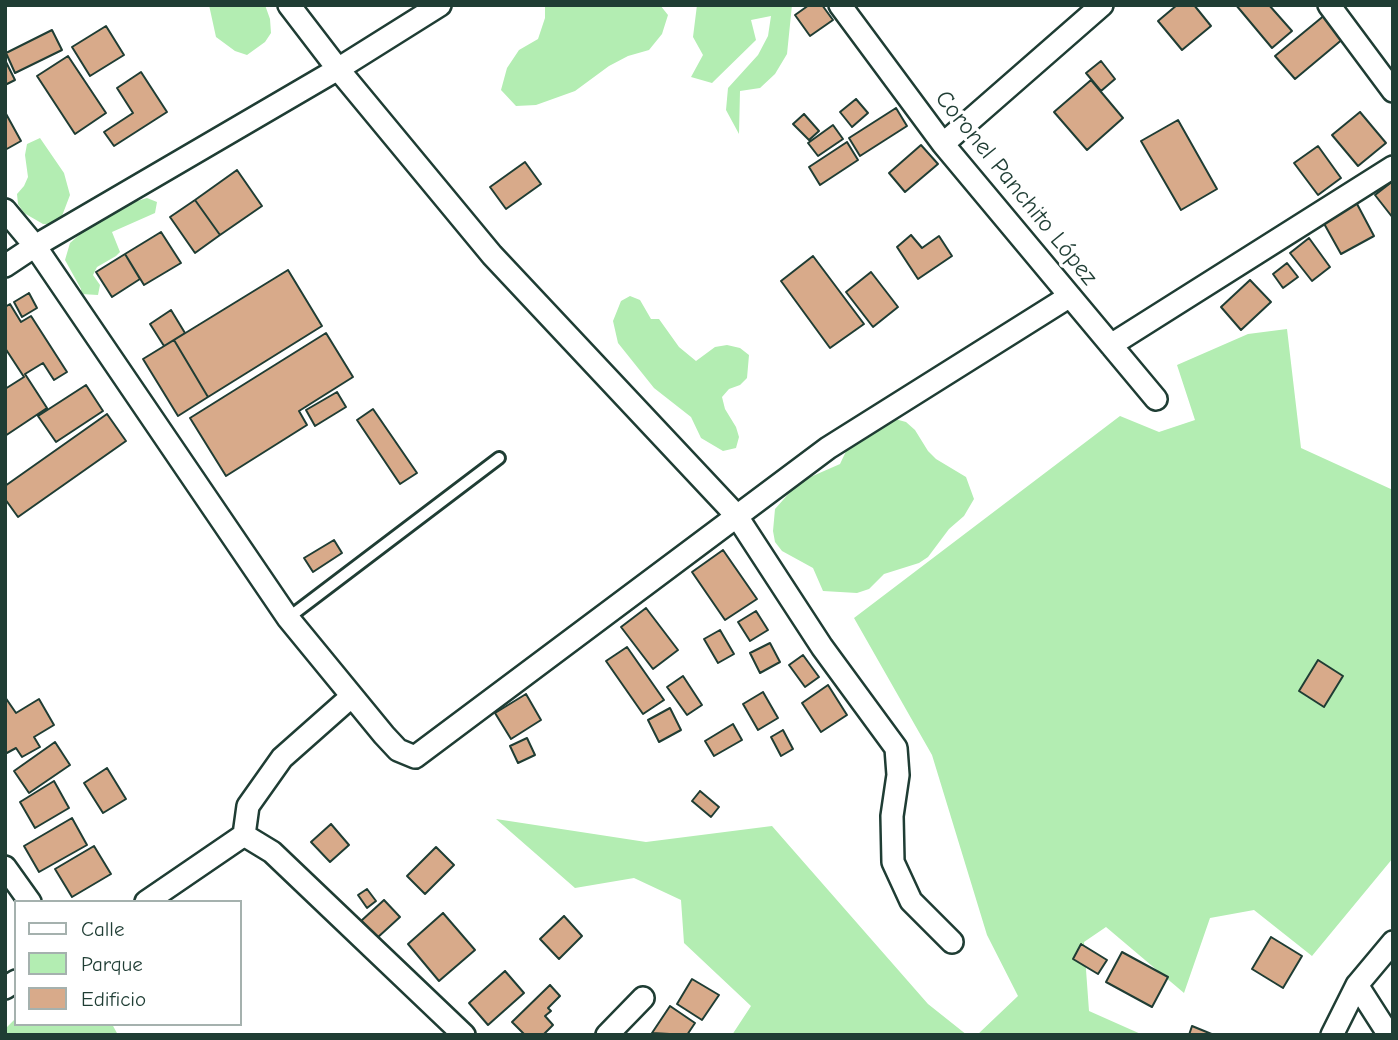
<!DOCTYPE html>
<meta charset="utf-8">
<style>
body{margin:0}
#map{position:relative;width:1398px;height:1040px;overflow:hidden;background:#fff;font-family:"Comic Neue",sans-serif}
canvas{display:block}
.frame{position:absolute;inset:0;border:7px solid #1f3d34;pointer-events:none}
.legend{position:absolute;left:14px;top:900px;width:228px;height:126px;box-sizing:border-box;background:#fff;border:2px solid #a5b1ae;margin:0;padding:9px 12px;list-style:none;font-size:21px;color:#1f3d34}
.legend li{display:flex;align-items:center;gap:14px;height:35px}
.legend b{width:35px;border:2px solid #a5b1ae}
</style>
<div id="map">
<canvas width="1398" height="1040"></canvas>
<div class="frame"></div>
<ul class="legend">
<li><b style="height:9px;background:#fff"></b>Calle</li>
<li><b style="height:19px;background:#b3edb2"></b>Parque</li>
<li><b style="height:19px;background:#d8aa8a"></b>Edificio</li>
</ul>
</div>
<script>
const ctx = document.querySelector('canvas').getContext('2d');
ctx.lineJoin = 'round';
function fillPath(path, color) { ctx.fillStyle = color; ctx.fill(path, 'evenodd'); }
const poly = rows => new Path2D(rows.map(r => 'M' + r).join(''));
function stroke(path, color, width, dash) { ctx.strokeStyle = color; ctx.lineWidth = width; ctx.lineCap = dash ? 'butt' : 'round'; ctx.setLineDash(dash || []); ctx.stroke(path); }
function write(font, color, halo, rows, align = 'center') {
  ctx.font = font + ' "Comic Neue",sans-serif'; ctx.lineWidth = 7; ctx.setLineDash([]); ctx.textBaseline = 'middle'; ctx.strokeStyle = halo; ctx.fillStyle = color; for (const [text, x, y, turn = 0] of rows) {
    ctx.save(); ctx.translate(x, y); ctx.rotate((+turn || 0) * Math.PI / 180); ctx.textAlign = isNaN(turn) ? turn : align; if (halo) ctx.strokeText(text, 0, 0); ctx.fillText(text, 0, 0); ctx.restore();
  }
}
fillPath(poly([
 [209,5,265,5,270,19,271,33,265,42,247,55,235,51,216,37],
 [545,5,660,5,668,15,662,34,649,50,628,56,609,66,575,91,536,105,516,106,501,90,507,68,519,50,538,39,545,18],
 [697,5,792,5,787,54,775,74,760,88,740,91,739,134,726,110,728,88,758,55,768,36,771,16,751,20,756,40,712,83,691,77,703,55,693,37],
 [40,138,64,173,70,195,62,216,54,224,43,224,24,213,18,204,17,194,24,186,28,177,25,155,27,144],
 [147,198,157,202,155,213,112,232,120,252,116,256,97,267,93,275,100,285,98,295,81,294,81,289,65,260,70,243,88,227,124,205],
 [630,296,640,300,651,319,659,319,679,347,696,361,715,347,727,345,740,348,749,355,747,378,740,385,729,389,722,397,725,409,736,427,739,437,736,448,723,451,701,438,691,417,654,388,618,343,613,321,621,301],
 [1287,329,1301,448,1393,490,1393,858,1312,956,1254,910,1210,918,1184,993,1106,927,1084,942,1089,1011,1143,1035,977,1035,1018,996,987,935,932,755,854,618,1120,416,1159,432,1195,420,1177,365,1248,334],
 [870,419,895,419,906,422,915,430,928,451,936,459,966,477,974,499,964,516,949,529,928,557,919,563,884,574,869,589,857,593,823,591,813,568,782,551,775,542,773,531,775,509,799,482,840,464,849,445],
 [496,819,646,842,772,826,928,1004,967,1035,732,1035,751,1006,684,943,681,900,634,878,575,888],
 [16,1018,16,1024,112,1024,118,1035,11,1035,5,1032,5,1029]
]), '#b3edb2');
const building = poly([
 [809,5,822,5,833,20,810,36,795,15,809,5],
 [1177,5,1194,5,1211,26,1182,50,1158,21,1177,5],
 [1236,5,1269,5,1292,31,1272,48,1236,5],
 [1326,14,1344,38,1295,79,1275,56,1326,14],
 [106,26,124,55,90,76,72,47,106,26],
 [52,30,62,50,15,73,6,53,52,30],
 [68,56,106,113,75,134,37,76,68,56],
 [5,60,15,80,5,85,5,60],
 [1101,61,1115,79,1101,91,1086,73,1101,61],
 [141,72,167,112,114,146,104,132,133,113,117,88,141,72],
 [1091,80,1123,118,1087,150,1054,112,1091,80],
 [856,99,868,113,852,127,840,112,856,99],
 [896,108,907,126,860,156,849,138,896,108],
 [5,112,21,141,5,150,5,112],
 [1360,112,1386,143,1358,166,1332,135,1360,112],
 [804,114,819,131,809,140,793,124,804,114],
 [1178,120,1217,189,1181,210,1141,141,1178,120],
 [833,125,843,139,818,156,808,143,833,125],
 [847,142,858,160,820,185,809,167,847,142],
 [921,145,938,164,905,192,889,173,921,145],
 [1318,146,1341,178,1318,195,1294,163,1318,146],
 [525,162,541,184,506,209,490,187,525,162],
 [237,170,262,206,220,235,195,200,237,170],
 [1393,181,1393,218,1375,195,1393,181],
 [195,200,220,235,195,253,170,217,195,200],
 [1356,202,1374,236,1341,254,1322,220,1356,202],
 [161,232,181,263,144,285,125,254,161,232],
 [911,235,922,248,939,236,952,256,918,279,897,247,911,235],
 [1309,238,1330,267,1312,281,1290,253,1309,238],
 [125,254,140,279,112,297,96,272,125,254],
 [813,256,864,324,830,348,781,281,813,256],
 [1287,263,1298,277,1283,288,1273,274,1287,263],
 [288,270,322,326,208,397,174,340,288,270],
 [871,272,898,307,873,327,846,292,871,272],
 [1250,280,1271,302,1241,330,1221,307,1250,280],
 [29,293,37,308,22,317,14,302,29,293],
 [10,304,21,322,31,316,67,372,54,380,43,363,25,374,47,408,5,436,5,389,24,377,5,348,5,307,10,304],
 [171,310,185,333,164,346,150,324,171,310],
 [326,333,353,377,299,411,307,425,226,476,190,418,326,333],
 [174,340,208,397,178,416,143,359,174,340],
 [86,385,103,411,56,442,38,416,86,385],
 [337,392,346,407,315,426,306,410,337,392],
 [373,409,417,473,400,484,357,420,373,409],
 [107,414,126,441,18,517,5,499,5,486,107,414],
 [334,540,342,553,313,572,304,558,334,540],
 [723,550,757,599,725,620,692,572,723,550],
 [646,608,678,650,653,669,621,627,646,608],
 [756,611,768,630,750,641,738,622,756,611],
 [720,630,734,654,718,663,704,639,720,630],
 [770,643,780,662,760,673,750,653,770,643],
 [627,647,664,700,643,714,606,661,627,647],
 [803,655,819,677,805,687,789,665,803,655],
 [1318,660,1343,676,1324,707,1299,691,1318,660],
 [683,676,702,705,687,715,667,687,683,676],
 [828,685,847,715,821,732,802,703,828,685],
 [763,692,778,718,758,730,743,704,763,692],
 [526,694,541,720,511,739,495,713,526,694],
 [5,697,16,713,39,699,54,725,34,737,40,747,22,757,16,748,5,754,5,697],
 [670,708,681,730,659,742,648,720,670,708],
 [733,724,742,740,714,756,705,741,733,724],
 [783,730,793,749,781,756,771,737,783,730],
 [527,738,535,755,518,763,510,746,527,738],
 [55,742,70,765,29,793,14,771,55,742],
 [107,768,126,799,103,813,84,783,107,768],
 [54,781,69,808,35,828,20,802,54,781],
 [700,791,719,807,711,817,692,801,700,791],
 [72,818,87,845,39,872,24,846,72,818],
 [331,824,349,845,330,862,311,842,331,824],
 [94,846,111,874,72,897,55,869,94,846],
 [436,847,454,865,425,894,407,876,436,847],
 [367,889,376,901,367,908,358,895,367,889],
 [384,900,400,917,377,938,361,921,384,900],
 [443,913,475,950,439,981,408,944,443,913],
 [564,916,582,936,559,959,540,939,564,916],
 [1271,937,1302,956,1283,988,1252,969,1271,937],
 [1081,944,1107,960,1098,974,1073,959,1081,944],
 [1122,952,1168,977,1152,1007,1106,982,1122,952],
 [505,971,524,993,488,1025,469,1003,505,971],
 [692,979,719,995,702,1020,677,1004,692,979],
 [550,985,560,996,548,1008,551,1011,545,1016,553,1025,543,1035,525,1035,512,1022,550,985],
 [670,1006,695,1023,687,1035,652,1033,670,1006],
 [1192,1026,1214,1035,1189,1035,1192,1026]
]);
fillPath(building, '#d8aa8a');
stroke(building, '#1f3d34', 2);
const service = poly([
 [288,618,499,458]
]);
const minor = poly([
 [289,5,338,69,492,255,736,515,822,647,896,748,898,775,892,816,893,862,911,901,952,942],
 [840,5,943,144,1156,399],
 [1329,5,1393,91],
 [943,144,1102,5],
 [5,210,35,246,288,618,384,735,398,750,415,757,828,448,1070,296],
 [5,266,35,246,338,69,440,5],
 [1111,345,1393,167],
 [244,835,248,806,282,758,352,696],
 [5,867,30,902],
 [146,902,244,835,272,852,464,1035],
 [1357,985,1389,1035],
 [5,988,16,981],
 [607,1035,643,998],
 [1332,1035,1357,985,1393,942]
]);
stroke(service, '#1f3d34', 16);
stroke(minor, '#1f3d34', 26);
stroke(service, '#fff', 10);
stroke(minor, '#fff', 21);
write('24px', '#1f3d34', '#fff', [
 ["Coronel Panchito López",1016,188,51]
]);
</script>
